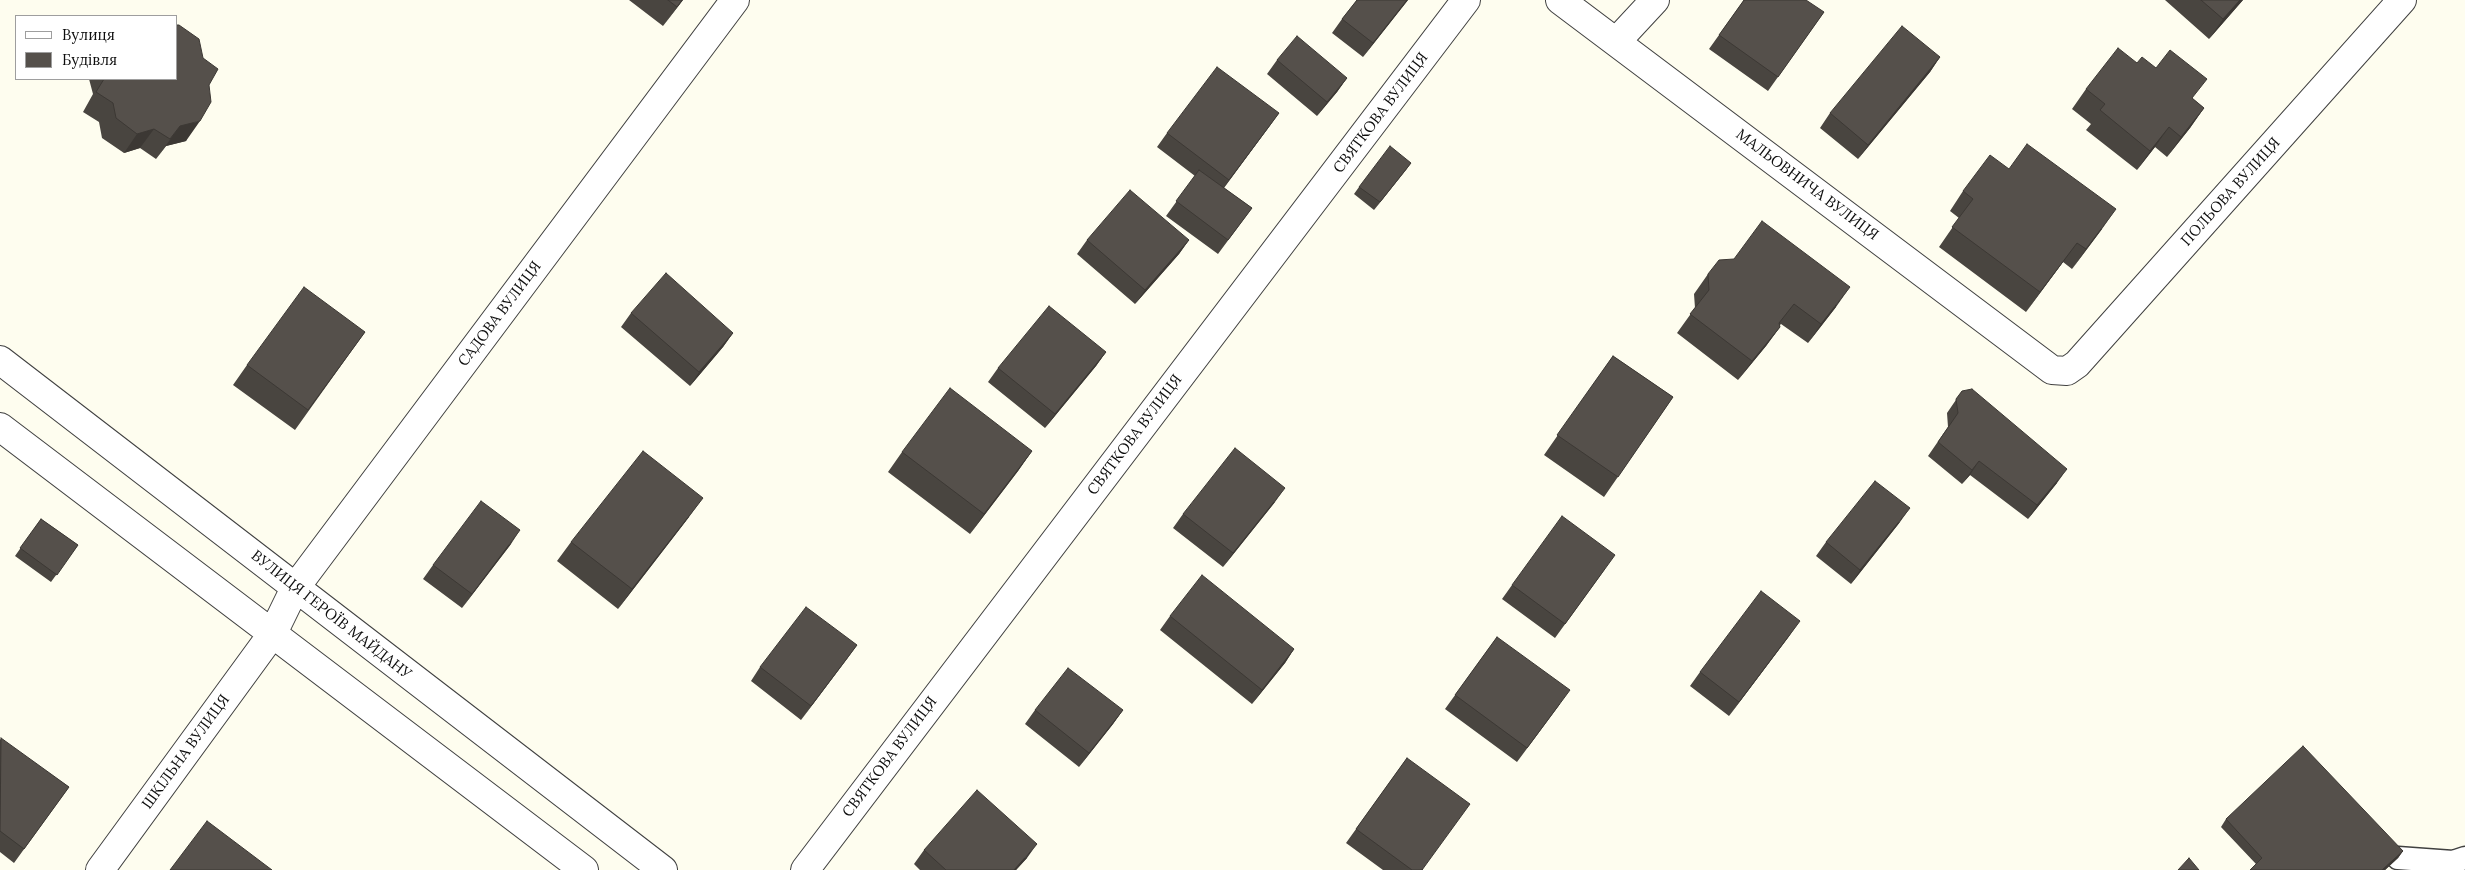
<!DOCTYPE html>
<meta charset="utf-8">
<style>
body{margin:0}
#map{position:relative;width:2465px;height:870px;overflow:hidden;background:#fefdef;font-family:Lora,serif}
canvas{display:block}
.legend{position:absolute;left:15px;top:15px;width:162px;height:65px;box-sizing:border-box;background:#fff;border:1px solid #9e9e9e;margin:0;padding:6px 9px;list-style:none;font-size:15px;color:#0d0d0d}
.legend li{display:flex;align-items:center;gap:10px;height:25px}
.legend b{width:25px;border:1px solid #9e9e9e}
</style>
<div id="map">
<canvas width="2465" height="870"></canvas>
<ul class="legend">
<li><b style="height:6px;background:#fff"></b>Вулиця</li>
<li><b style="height:14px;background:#55504b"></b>Будівля</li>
</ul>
</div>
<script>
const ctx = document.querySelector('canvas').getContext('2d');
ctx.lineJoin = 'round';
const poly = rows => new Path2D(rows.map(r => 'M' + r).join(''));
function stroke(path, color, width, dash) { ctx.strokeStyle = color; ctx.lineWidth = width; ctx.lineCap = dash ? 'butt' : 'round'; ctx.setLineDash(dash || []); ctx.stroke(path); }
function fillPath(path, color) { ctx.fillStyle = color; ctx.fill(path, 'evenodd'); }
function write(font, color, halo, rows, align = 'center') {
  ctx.font = font + ' Lora,serif'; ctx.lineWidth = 5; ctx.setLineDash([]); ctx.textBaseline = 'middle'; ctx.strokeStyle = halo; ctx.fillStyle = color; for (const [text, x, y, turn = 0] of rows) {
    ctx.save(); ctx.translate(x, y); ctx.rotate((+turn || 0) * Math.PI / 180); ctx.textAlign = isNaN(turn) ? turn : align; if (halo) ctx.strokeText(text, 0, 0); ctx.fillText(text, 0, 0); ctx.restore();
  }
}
const lane = poly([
 [2398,858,2453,862,2465,858]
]);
const street = poly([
 [1560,0,2052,370,2067,371,2077,364,2402,0],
 [1616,42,1655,0],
 [0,360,663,870],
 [0,427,584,870],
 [100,870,273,633,295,588,735,0],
 [805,870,1466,0]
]);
stroke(lane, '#404040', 25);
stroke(street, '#404040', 30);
stroke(lane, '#fff', 22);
stroke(street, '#fff', 28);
fillPath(poly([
 [629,0,683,0,663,26],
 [1357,0,1408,0,1363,57,1332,33,1342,19],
 [1744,0,1824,12,1768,91,1709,49],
 [2165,0,2243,0,2209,39],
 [1940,57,1930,72,1858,159,1820,128,1830,113],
 [1277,60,1347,78,1337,92,1317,116,1267,74],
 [2137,63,2193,99,2204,108,2190,128,2167,157,2155,147,2137,170,2086,130,2091,124,2072,109,2086,89],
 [89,79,176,79,209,85,186,141,166,146,156,159,140,148,124,153,102,138,99,122,83,112,93,94],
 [1279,113,1224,188,1252,208,1218,254,1166,216,1195,176,1157,147,1167,133],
 [1411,163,1374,210,1354,194,1359,187],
 [2009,169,2102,229,2072,269,2063,262,2026,312,1939,247,1959,218,1950,211,1963,191],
 [1087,240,1189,240,1179,254,1135,304,1077,254],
 [1708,274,1836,307,1808,343,1781,324,1780,325,1780,327,1766,346,1738,380,1677,333,1695,308,1694,294],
 [631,313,733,333,723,347,690,386,621,327],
 [365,332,295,430,233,385,247,365],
 [1106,352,1096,366,1045,428,988,382,998,368],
 [1613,356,1673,397,1604,497,1544,455],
 [1962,391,2057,483,2028,519,1970,475,1962,484,1928,456,1948,427,1947,413],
 [1032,451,1018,471,970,534,888,472,902,452],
 [1275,502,1223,567,1173,528,1183,514],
 [689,517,618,609,557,561,571,542],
 [41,519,78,545,51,582,15,556],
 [1900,522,1851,584,1816,556,1826,542],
 [511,544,462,608,423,579,433,565],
 [1605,569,1555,638,1502,599,1512,585],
 [1170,616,1294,649,1285,663,1252,704,1160,630],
 [1790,635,1729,716,1690,686,1700,672],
 [1497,637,1560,704,1517,762,1445,709],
 [857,645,801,720,751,681,760,667],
 [1035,710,1123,710,1113,724,1079,767,1025,724],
 [0,739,69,787,14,863,0,852],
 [1407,758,1423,870,1383,870,1346,843],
 [2226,819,2403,851,2398,858,2385,870,2250,870,2256,864,2221,827],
 [924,850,1027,858,1016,870,920,870,914,864]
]), '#494540');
fillPath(poly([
 [682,0,683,0,663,26,677,7],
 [1407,0,1408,0,1363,57,1373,43],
 [2240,0,2243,0,2209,39,2223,19],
 [1940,57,1930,72,1858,159,1868,145],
 [1347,78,1337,92,1317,116,1327,102],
 [2204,108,2190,128,2167,157,2181,137],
 [1279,113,1269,127,1219,194,1229,180],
 [200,121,186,141,166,146,156,159,180,126],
 [2169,127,2155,147,2137,170,2150,151],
 [154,129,140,148,124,153,137,134],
 [1411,163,1406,170,1374,210,1380,202],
 [2116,209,2102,229,2072,269,2086,249],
 [1189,240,1179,254,1135,304,1145,290],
 [2077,243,2063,262,2026,312,2040,292],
 [1850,287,1836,307,1808,343,1821,324],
 [1780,327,1766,346,1738,380,1752,361],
 [733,333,723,347,690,386,699,372],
 [1106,352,1096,366,1045,428,1055,414],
 [1032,451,1018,471,970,534,984,514],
 [1979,461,1970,475,1962,484,1972,470],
 [2067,469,2057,483,2028,519,2037,505],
 [1285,488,1275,502,1223,567,1233,553],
 [703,498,689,517,618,609,632,589],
 [1910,508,1900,522,1851,584,1860,570],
 [520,530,511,544,462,608,472,594],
 [1800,621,1790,635,1729,716,1739,702],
 [857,645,847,659,801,720,811,706],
 [1294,649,1285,663,1252,704,1262,690],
 [1123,710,1113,724,1079,767,1089,753],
 [1037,844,1027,858,1016,870,1014,870],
 [2403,851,2398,858,2385,870,2382,870]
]), '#3c3834');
const building = poly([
 [668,0,682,0,677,7,668,0],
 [1357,0,1407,0,1373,43,1342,19,1357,0],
 [1744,0,1806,0,1824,12,1778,77,1719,35,1744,0],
 [2201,0,2240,0,2223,19,2201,0],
 [176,25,179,25,199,39,203,58,218,69,209,85,211,102,200,121,180,126,170,139,154,129,137,134,116,118,113,103,96,92,104,79,176,79,176,25],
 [1902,26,1940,57,1868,145,1830,113,1902,26],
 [1297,36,1347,78,1327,102,1277,60,1297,36],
 [2118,48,2137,63,2142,57,2156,68,2170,50,2207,79,2192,98,2204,108,2181,137,2169,127,2150,151,2100,110,2105,104,2086,89,2118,48],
 [1217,67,1279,113,1229,180,1167,133,1217,67],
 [2027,144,2116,209,2086,249,2077,243,2040,292,1952,227,1973,199,1963,191,1990,155,2009,169,2027,144],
 [1390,146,1411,163,1380,202,1359,187,1390,146],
 [1199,170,1252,208,1228,240,1176,201,1199,170],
 [1130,190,1189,240,1145,290,1087,240,1130,190],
 [1762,221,1850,287,1821,324,1794,304,1779,323,1780,327,1752,361,1690,314,1709,290,1708,274,1719,260,1734,259,1762,221],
 [666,273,733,333,699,372,631,313,666,273],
 [304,287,365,332,308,410,247,365,304,287],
 [1049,306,1106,352,1055,414,998,368,1049,306],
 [1613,356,1673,397,1618,477,1557,435,1613,356],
 [950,388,1032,451,984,514,902,452,950,388],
 [1972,389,2067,469,2037,505,1979,461,1972,470,1938,442,1958,413,1956,399,1962,391,1972,389],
 [1235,448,1285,488,1233,553,1183,514,1235,448],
 [643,451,703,498,632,589,571,542,643,451],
 [1875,481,1910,508,1860,570,1826,542,1875,481],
 [481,501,520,530,472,594,433,565,481,501],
 [1562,516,1615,555,1565,624,1512,585,1562,516],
 [41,519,78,545,57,575,20,548,41,519],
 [1202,575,1294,649,1262,690,1170,616,1202,575],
 [1761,591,1800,621,1739,702,1700,672,1761,591],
 [806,607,857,645,811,706,760,667,806,607],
 [1497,637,1570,690,1527,748,1455,695,1497,637],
 [1068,668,1123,710,1089,753,1035,710,1068,668],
 [1,738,69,787,24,849,0,831,1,738],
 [2303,746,2403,851,2382,870,2250,870,2262,858,2226,819,2303,746],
 [1407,758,1470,804,1422,870,1412,870,1356,829,1407,758],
 [977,790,1037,844,1014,870,946,870,924,850,977,790],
 [207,821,272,870,170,870,207,821],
 [2189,858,2199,870,2178,870,2189,858]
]);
fillPath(building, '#55504b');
stroke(building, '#3c3834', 1);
write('15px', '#0d0d0d', '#fff', [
 ["СВЯТКОВА ВУЛИЦЯ",1381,113,-53],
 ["МАЛЬОВНИЧА ВУЛИЦЯ",1807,185,37],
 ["ПОЛЬОВА ВУЛИЦЯ",2231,192,-48],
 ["САДОВА ВУЛИЦЯ",500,314,-53],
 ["СВЯТКОВА ВУЛИЦЯ",1135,435,-53],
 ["ВУЛИЦЯ ГЕРОЇВ МАЙДАНУ",331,615,38],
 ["ШКІЛЬНА ВУЛИЦЯ",186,752,-54],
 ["СВЯТКОВА ВУЛИЦЯ",890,757,-53]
]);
</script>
